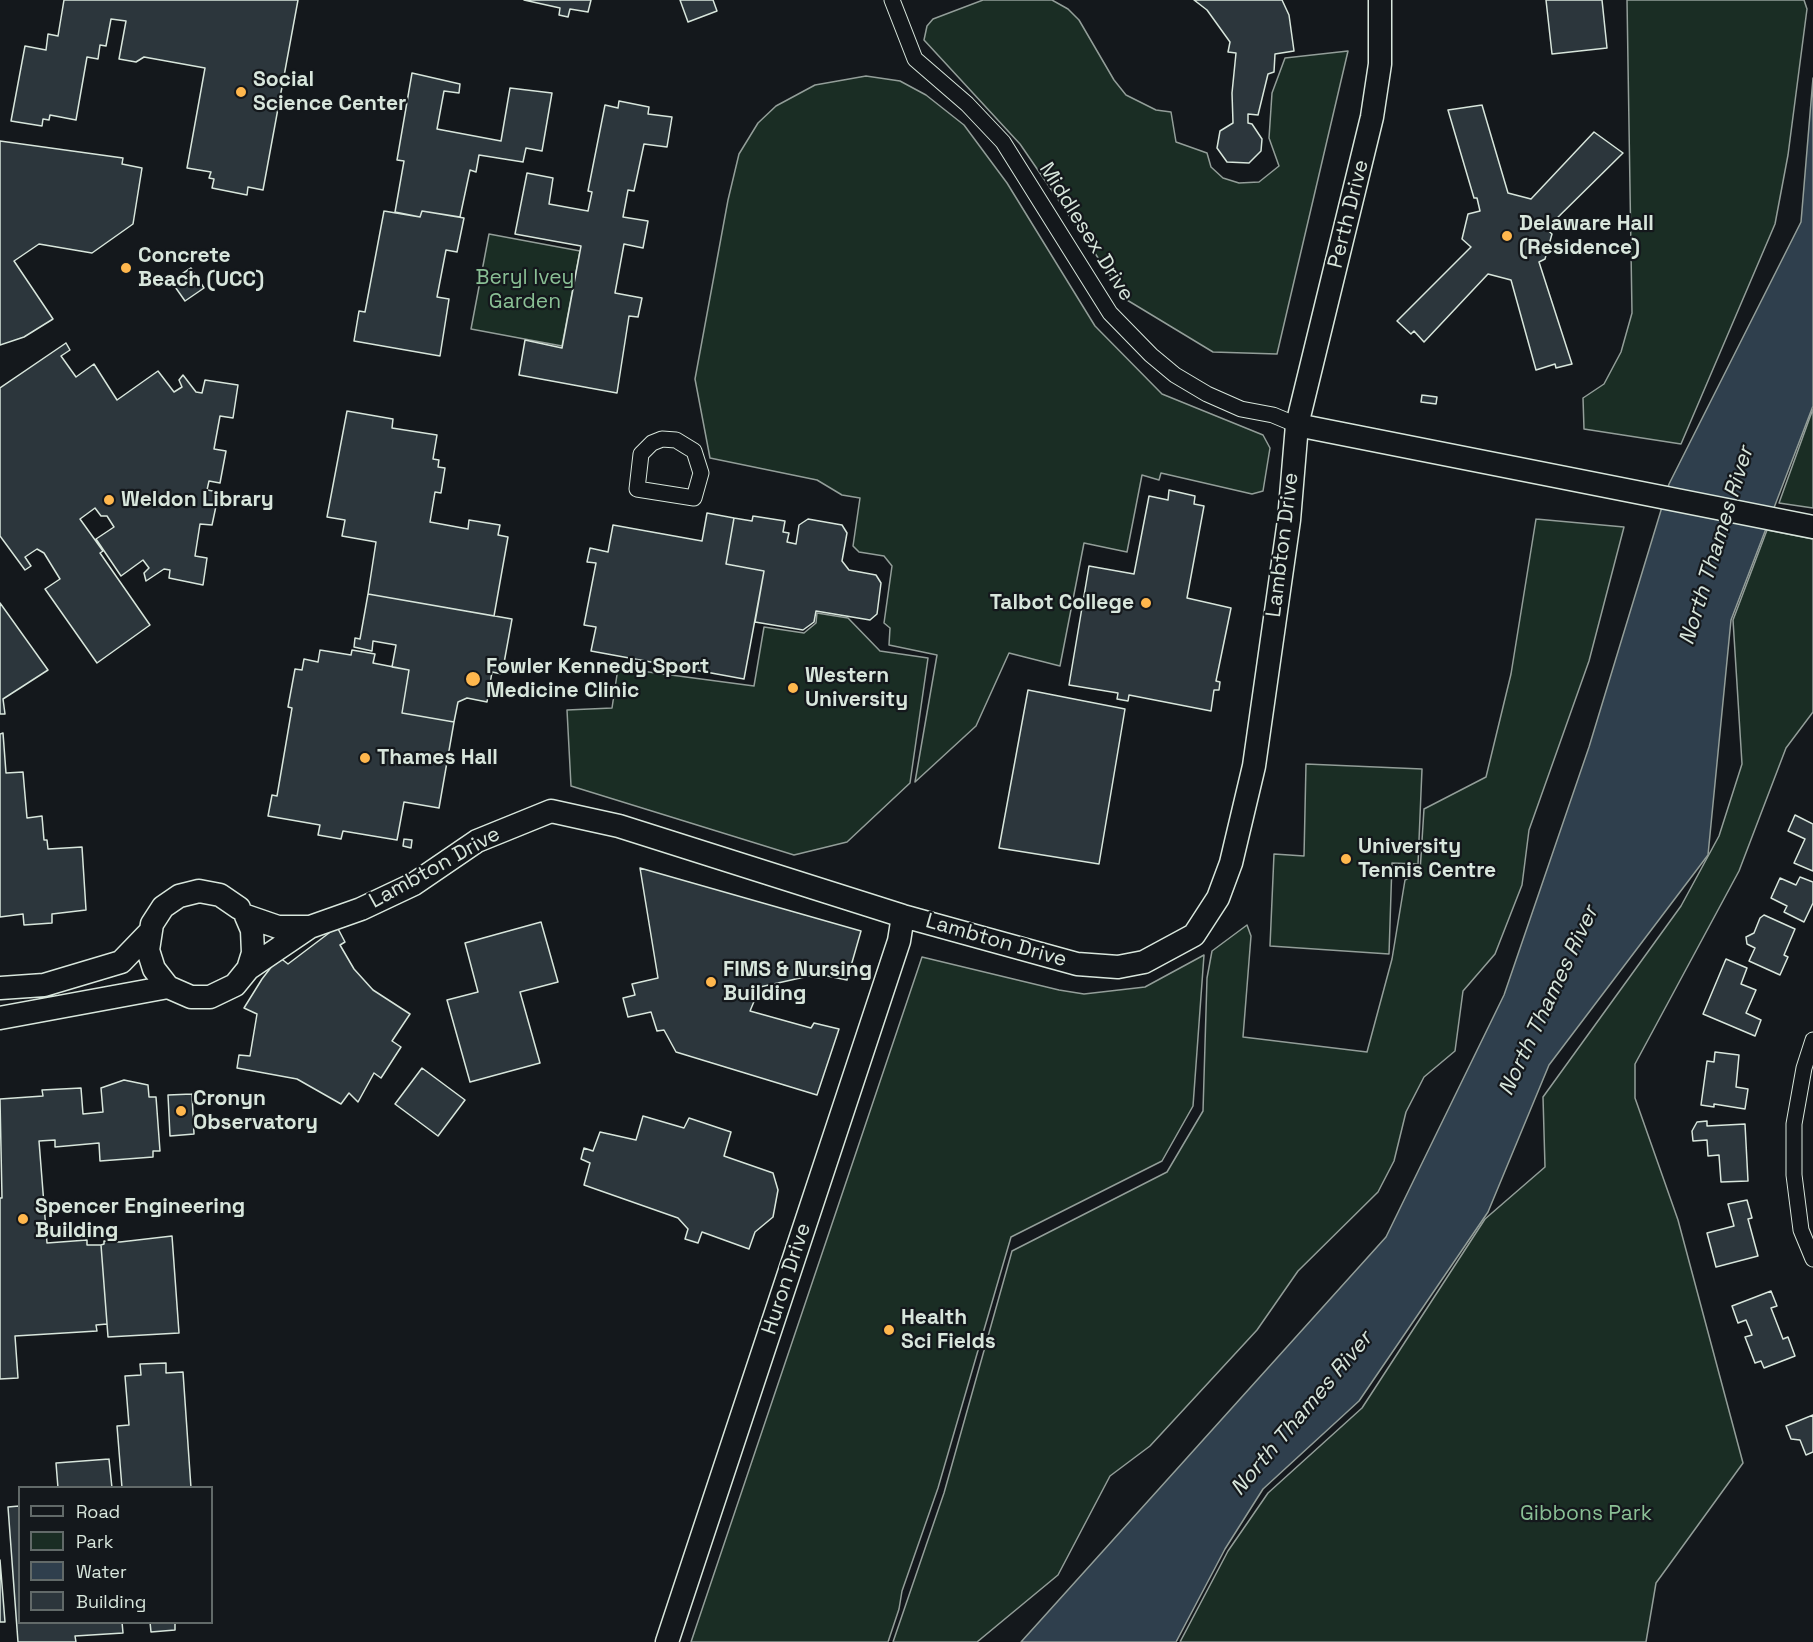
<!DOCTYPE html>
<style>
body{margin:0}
#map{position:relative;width:1813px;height:1642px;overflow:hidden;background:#14181c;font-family:"Space Grotesk",sans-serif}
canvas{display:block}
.legend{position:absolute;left:18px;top:1486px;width:195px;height:138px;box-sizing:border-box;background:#14181c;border:2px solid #626a69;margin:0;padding:8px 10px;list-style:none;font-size:18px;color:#d8e6dc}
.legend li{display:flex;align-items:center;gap:12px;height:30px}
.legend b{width:30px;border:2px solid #626a69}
</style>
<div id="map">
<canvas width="1813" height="1642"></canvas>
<ul class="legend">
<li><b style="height:8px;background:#14181c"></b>Road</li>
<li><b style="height:16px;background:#1a2d24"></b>Park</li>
<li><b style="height:16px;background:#2f3f4d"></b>Water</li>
<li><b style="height:16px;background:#2c363c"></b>Building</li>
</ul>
</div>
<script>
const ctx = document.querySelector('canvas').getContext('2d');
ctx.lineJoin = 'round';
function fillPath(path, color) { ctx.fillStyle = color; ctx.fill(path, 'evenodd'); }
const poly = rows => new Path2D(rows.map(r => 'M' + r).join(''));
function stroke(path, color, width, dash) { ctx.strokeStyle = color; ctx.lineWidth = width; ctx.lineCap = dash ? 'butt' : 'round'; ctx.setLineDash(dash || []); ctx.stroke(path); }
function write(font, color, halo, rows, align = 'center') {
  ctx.font = font + ' "Space Grotesk",sans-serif'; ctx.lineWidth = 4.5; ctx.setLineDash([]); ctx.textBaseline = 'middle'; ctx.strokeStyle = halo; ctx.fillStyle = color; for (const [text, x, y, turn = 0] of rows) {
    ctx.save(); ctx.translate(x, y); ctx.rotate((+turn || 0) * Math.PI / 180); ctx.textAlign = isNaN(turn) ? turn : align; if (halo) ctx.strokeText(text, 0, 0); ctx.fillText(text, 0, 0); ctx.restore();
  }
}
const green = poly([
 [983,0,1052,0,1068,9,1079,20,1114,80,1126,95,1156,110,1171,112,1176,142,1207,153,1211,167,1223,178,1239,183,1259,182,1279,166,1269,138,1272,93,1285,58,1348,51,1277,354,1213,352,1127,300,1020,144,924,40,927,26,933,19,983,0],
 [1627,0,1804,0,1807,9,1788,155,1775,224,1681,444,1584,429,1583,398,1604,384,1621,352,1632,313,1627,0],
 [866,76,900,81,926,95,964,125,1007,183,1095,326,1162,394,1263,435,1270,448,1263,491,1252,494,1161,473,1159,480,1142,475,1127,552,1084,543,1060,666,1009,653,976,726,915,782,937,655,889,645,890,628,884,623,892,566,884,556,859,552,853,546,860,498,842,495,817,480,710,458,695,379,728,200,739,154,758,123,776,106,815,85,866,76],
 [489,234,580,251,562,346,471,329,489,234],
 [1813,409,1813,508,1779,503,1810,417,1813,409],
 [1536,519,1624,527,1589,661,1529,830,1522,885,1495,954,1463,991,1455,1051,1424,1077,1406,1112,1394,1161,1378,1192,1298,1271,1257,1330,1150,1446,1110,1476,1058,1575,977,1642,893,1642,944,1493,1012,1251,1167,1172,1203,1111,1207,978,1212,951,1247,925,1251,936,1243,1037,1367,1052,1392,959,1405,880,1420,872,1424,809,1486,777,1511,674,1536,519],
 [1767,530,1813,539,1813,712,1786,748,1739,871,1635,1064,1635,1098,1678,1220,1743,1463,1656,1583,1646,1642,1180,1642,1228,1551,1268,1493,1362,1408,1485,1219,1545,1167,1543,1097,1681,906,1719,836,1742,764,1733,620,1767,530],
 [817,613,848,618,880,651,928,658,910,783,847,842,794,855,571,786,567,710,612,708,618,668,754,686,764,627,804,633,816,623,817,613],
 [1306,764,1422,769,1418,864,1392,863,1389,954,1270,946,1274,854,1304,856,1306,764],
 [1204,955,1193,1106,1162,1161,1011,1237,938,1488,902,1591,899,1609,888,1642,691,1642,922,957,1059,990,1084,994,1145,987,1204,955]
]);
fillPath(green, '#1a2d24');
stroke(green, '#939e99', 1.5);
const water = poly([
 [1813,78,1813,406,1731,620,1708,855,1549,1065,1488,1212,1359,1401,1263,1489,1225,1549,1176,1642,1021,1642,1386,1237,1504,995,1589,747,1669,484,1801,222,1813,78]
]);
fillPath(water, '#2f3f4d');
stroke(water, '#939e99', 1.5);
const building = poly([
 [64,0,298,0,263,190,248,187,247,195,212,188,214,179,209,178,211,172,187,168,205,68,144,57,136,62,119,59,126,21,111,19,106,46,100,45,98,59,87,57,76,120,50,115,49,120,43,119,42,126,11,121,25,46,46,50,48,34,58,36,64,0],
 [524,0,591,0,588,12,570,9,568,17,559,15,560,8,524,0],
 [680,0,713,0,717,11,688,22,680,0],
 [1194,0,1282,0,1289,15,1294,51,1275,54,1274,72,1268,74,1258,115,1248,114,1248,123,1252,124,1262,139,1261,151,1249,163,1227,162,1217,148,1220,131,1233,123,1232,93,1236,53,1228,52,1230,42,1207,10,1194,0],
 [1546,0,1602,0,1607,48,1552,54,1546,0],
 [412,73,460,84,459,93,444,91,437,129,501,141,510,88,552,93,542,151,526,148,523,162,479,155,476,172,470,170,460,217,422,211,420,217,395,212,404,161,397,160,412,73],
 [619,101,649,107,648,114,672,117,667,147,644,144,634,191,628,190,623,217,648,221,643,248,624,244,615,293,642,298,638,317,629,316,617,393,519,375,525,340,562,348,581,246,515,234,527,173,553,178,549,204,588,211,592,192,588,191,605,105,618,108,619,101],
 [1482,105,1508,193,1531,199,1594,132,1623,153,1546,229,1552,234,1545,259,1539,262,1572,364,1556,368,1555,364,1536,370,1511,280,1488,274,1424,342,1414,331,1411,334,1397,321,1471,247,1462,239,1468,214,1480,211,1477,198,1474,198,1448,110,1482,105],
 [0,141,123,158,122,164,142,168,133,224,92,253,39,244,14,261,53,319,24,337,0,345,0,141],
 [384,211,420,217,422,211,464,218,457,252,446,250,437,297,449,299,440,356,354,341,359,311,365,312,384,211],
 [191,268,204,288,185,301,171,281,191,268],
 [66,343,70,350,61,356,76,377,94,364,117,400,158,371,174,392,182,387,179,380,183,375,196,392,202,393,205,380,238,385,233,418,220,416,214,449,226,451,220,483,209,481,207,490,219,492,212,525,200,524,195,556,207,558,203,585,169,578,170,570,164,569,146,581,144,573,149,568,143,560,121,576,96,539,114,527,107,516,101,516,95,508,80,519,103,551,100,553,150,625,97,663,45,589,60,579,44,553,37,549,25,557,31,566,25,570,0,536,0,388,66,343],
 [1422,395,1437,397,1436,404,1421,402,1422,395],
 [347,411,393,419,392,428,437,435,433,459,439,460,438,467,445,468,441,493,435,492,430,522,468,529,469,520,500,525,498,535,508,537,494,616,368,594,376,542,342,536,345,520,327,517,347,411],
 [1169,490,1195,496,1194,504,1204,506,1187,598,1231,608,1216,681,1220,682,1219,690,1214,690,1211,711,1129,695,1128,701,1117,699,1118,693,1069,685,1089,566,1134,574,1149,496,1168,500,1169,490],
 [707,513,734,518,726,564,764,571,744,679,591,651,596,627,584,625,596,563,587,562,590,548,608,552,613,525,702,541,707,513],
 [753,516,785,521,783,532,789,533,787,542,796,544,799,525,808,519,842,525,847,533,842,561,849,570,876,575,881,583,877,614,870,620,816,611,814,622,803,630,755,622,764,571,726,564,734,518,752,521,753,516],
 [368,594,512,619,502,674,492,672,487,702,467,698,458,702,454,722,402,713,409,670,392,667,396,645,373,641,372,651,354,647,355,638,360,639,368,594],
 [0,603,48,670,3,699,5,714,0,714,0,603],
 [320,650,351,655,352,650,375,654,373,663,409,670,402,713,454,722,439,808,404,802,397,840,343,831,341,839,318,835,320,825,268,816,272,795,277,796,292,708,288,707,295,669,302,670,304,659,318,662,320,650],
 [1028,690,1125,709,1099,864,999,848,1028,690],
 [3,733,6,773,23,772,27,818,42,816,44,840,47,840,48,849,82,847,86,910,52,914,52,923,24,925,23,914,0,917,0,734,3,733],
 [1795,815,1813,824,1813,871,1794,863,1805,839,1788,831,1795,815],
 [404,839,412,840,411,848,403,846,404,839],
 [640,868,861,931,847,980,818,974,760,987,750,1011,811,1028,814,1023,839,1029,817,1095,676,1052,664,1030,657,1031,651,1012,628,1017,623,998,635,995,632,984,658,978,640,868],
 [1800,877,1813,882,1813,903,1804,922,1784,912,1787,906,1771,898,1780,878,1796,885,1800,877],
 [1764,915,1795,929,1784,955,1788,957,1780,975,1749,961,1755,948,1747,944,1746,937,1754,933,1760,918,1764,915],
 [541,922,558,982,520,992,540,1063,470,1082,447,1000,478,992,465,943,541,922],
 [335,923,345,942,340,945,354,969,373,990,410,1014,392,1041,401,1047,381,1078,374,1073,358,1102,349,1093,341,1104,297,1079,237,1068,239,1055,250,1056,257,1014,244,1008,262,979,279,957,288,964,329,933,324,929,335,923],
 [1726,959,1747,968,1741,984,1756,990,1746,1013,1761,1020,1755,1036,1703,1014,1726,959],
 [1715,1052,1739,1055,1736,1087,1748,1089,1745,1109,1714,1104,1714,1107,1701,1105,1707,1061,1714,1062,1715,1052],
 [422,1068,465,1100,438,1136,395,1104,422,1068],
 [124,1080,148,1085,149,1097,156,1097,160,1151,153,1151,153,1157,100,1161,99,1143,55,1147,55,1140,39,1141,47,1243,87,1240,87,1245,101,1245,107,1324,96,1325,97,1331,15,1336,18,1378,0,1379,0,1198,2,1198,0,1099,43,1096,42,1090,81,1088,83,1114,103,1112,101,1088,124,1080],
 [192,1094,194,1134,170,1136,168,1095,192,1094],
 [643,1116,684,1128,689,1118,731,1132,724,1156,773,1173,778,1190,773,1217,755,1232,749,1249,702,1232,698,1243,685,1239,688,1229,678,1218,584,1185,590,1163,581,1159,584,1148,593,1151,600,1132,636,1140,643,1116],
 [1707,1121,1707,1126,1745,1124,1748,1181,1721,1182,1719,1155,1708,1156,1707,1140,1693,1141,1692,1131,1697,1122,1707,1121],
 [1747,1200,1752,1218,1748,1219,1758,1256,1716,1267,1707,1233,1734,1226,1728,1204,1747,1200],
 [172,1236,179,1333,108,1337,101,1245,104,1244,104,1241,120,1242,172,1236],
 [1771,1291,1777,1306,1771,1308,1783,1339,1788,1337,1795,1356,1764,1368,1761,1361,1755,1363,1745,1337,1752,1335,1746,1320,1738,1323,1732,1306,1771,1291],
 [166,1363,166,1373,183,1372,191,1488,122,1488,117,1426,129,1425,125,1376,141,1375,140,1364,166,1363],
 [1813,1415,1813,1452,1806,1455,1800,1440,1791,1439,1786,1426,1813,1415],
 [109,1459,112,1488,58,1488,56,1463,109,1459],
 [19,1506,20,1622,122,1622,123,1633,75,1636,76,1642,18,1642,8,1507,19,1506],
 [0,1560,5,1622,0,1622,0,1560],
 [150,1622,178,1622,175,1623,175,1630,151,1632,150,1622]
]);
fillPath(building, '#2c363c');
stroke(building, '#d8e6dc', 1.5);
const street = poly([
 [892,0,915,59,967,104,1003,142,1110,313,1151,355,1175,375,1207,394,1241,409,1273,415,1297,425],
 [662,439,676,440,694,451,701,473,694,498,637,489,641,454,652,443,662,439],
 [1813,1040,1804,1068,1794,1124,1794,1175,1801,1230,1813,1259]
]);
const secondary = poly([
 [1297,425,1813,527],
 [239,908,220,895,199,891,179,896,163,907,152,924,148,950,154,969,168,987,191,997,210,997,235,985,248,969,253,953,252,930,246,916],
 [246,916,278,927,310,927,361,909,414,884,477,841,551,811,619,826,903,916,1077,964,1118,967,1144,962,1194,935,1218,898,1231,863,1254,766,1289,520,1297,425,1372,117,1380,64,1380,0],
 [248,969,310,927],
 [0,988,44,985,121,962,148,934],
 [0,1018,168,987],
 [667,1642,899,941,903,916]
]);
stroke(street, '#d8e6dc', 17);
stroke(secondary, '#d8e6dc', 25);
stroke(street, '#14181c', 15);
stroke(secondary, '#14181c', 22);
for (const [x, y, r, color] of [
 [241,92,6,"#ffb74d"],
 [1507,236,6,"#ffb74d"],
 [126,268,6,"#ffb74d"],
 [109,500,6,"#ffb74d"],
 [1146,603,6,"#ffb74d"],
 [473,679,8,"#ffb74d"],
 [793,688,6,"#ffb74d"],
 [365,758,6,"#ffb74d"],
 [1346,859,6,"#ffb74d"],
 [711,982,6,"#ffb74d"],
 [181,1111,6,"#ffb74d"],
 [23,1219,6,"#ffb74d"],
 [889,1330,6,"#ffb74d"]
]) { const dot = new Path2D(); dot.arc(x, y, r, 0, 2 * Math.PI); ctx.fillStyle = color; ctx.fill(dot); stroke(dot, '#14181c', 2); }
write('bold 21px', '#d8e6dc', '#14181c', [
 ["Social",253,80],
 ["Science Center",253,104],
 ["Delaware Hall",1519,224],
 ["(Residence)",1519,248],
 ["Concrete",138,256],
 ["Beach (UCC)",138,280],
 ["Weldon Library",121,500],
 ["Talbot College",1134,603,"right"],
 ["Fowler Kennedy Sport",486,667],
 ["Medicine Clinic",486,691],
 ["Western",805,676],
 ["University",805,700],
 ["Thames Hall",377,758],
 ["University",1358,847],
 ["Tennis Centre",1358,871],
 ["FIMS & Nursing",723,970],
 ["Building",723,994],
 ["Cronyn",193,1099],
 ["Observatory",193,1123],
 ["Spencer Engineering",35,1207],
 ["Building",35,1231],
 ["Health",901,1318],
 ["Sci Fields",901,1342]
], 'left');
write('21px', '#d8e6dc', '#14181c', [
 ["Perth Drive",1349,214,-76],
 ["Middlesex Drive",1086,232,58],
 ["Lambton Drive",1283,545,-83],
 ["Lambton Drive",435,868,-29],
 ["Lambton Drive",996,941,16],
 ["Huron Drive",787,1279,-72]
]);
write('21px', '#8ac095', '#14181c', [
 ["Beryl Ivey",525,278],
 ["Garden",525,302],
 ["Gibbons Park",1586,1514]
]);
write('italic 22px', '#d8e6dc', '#14181c', [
 ["North Thames River",1717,546,-73],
 ["North Thames River",1549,1001,-65],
 ["North Thames River",1302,1414,-50]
]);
</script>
